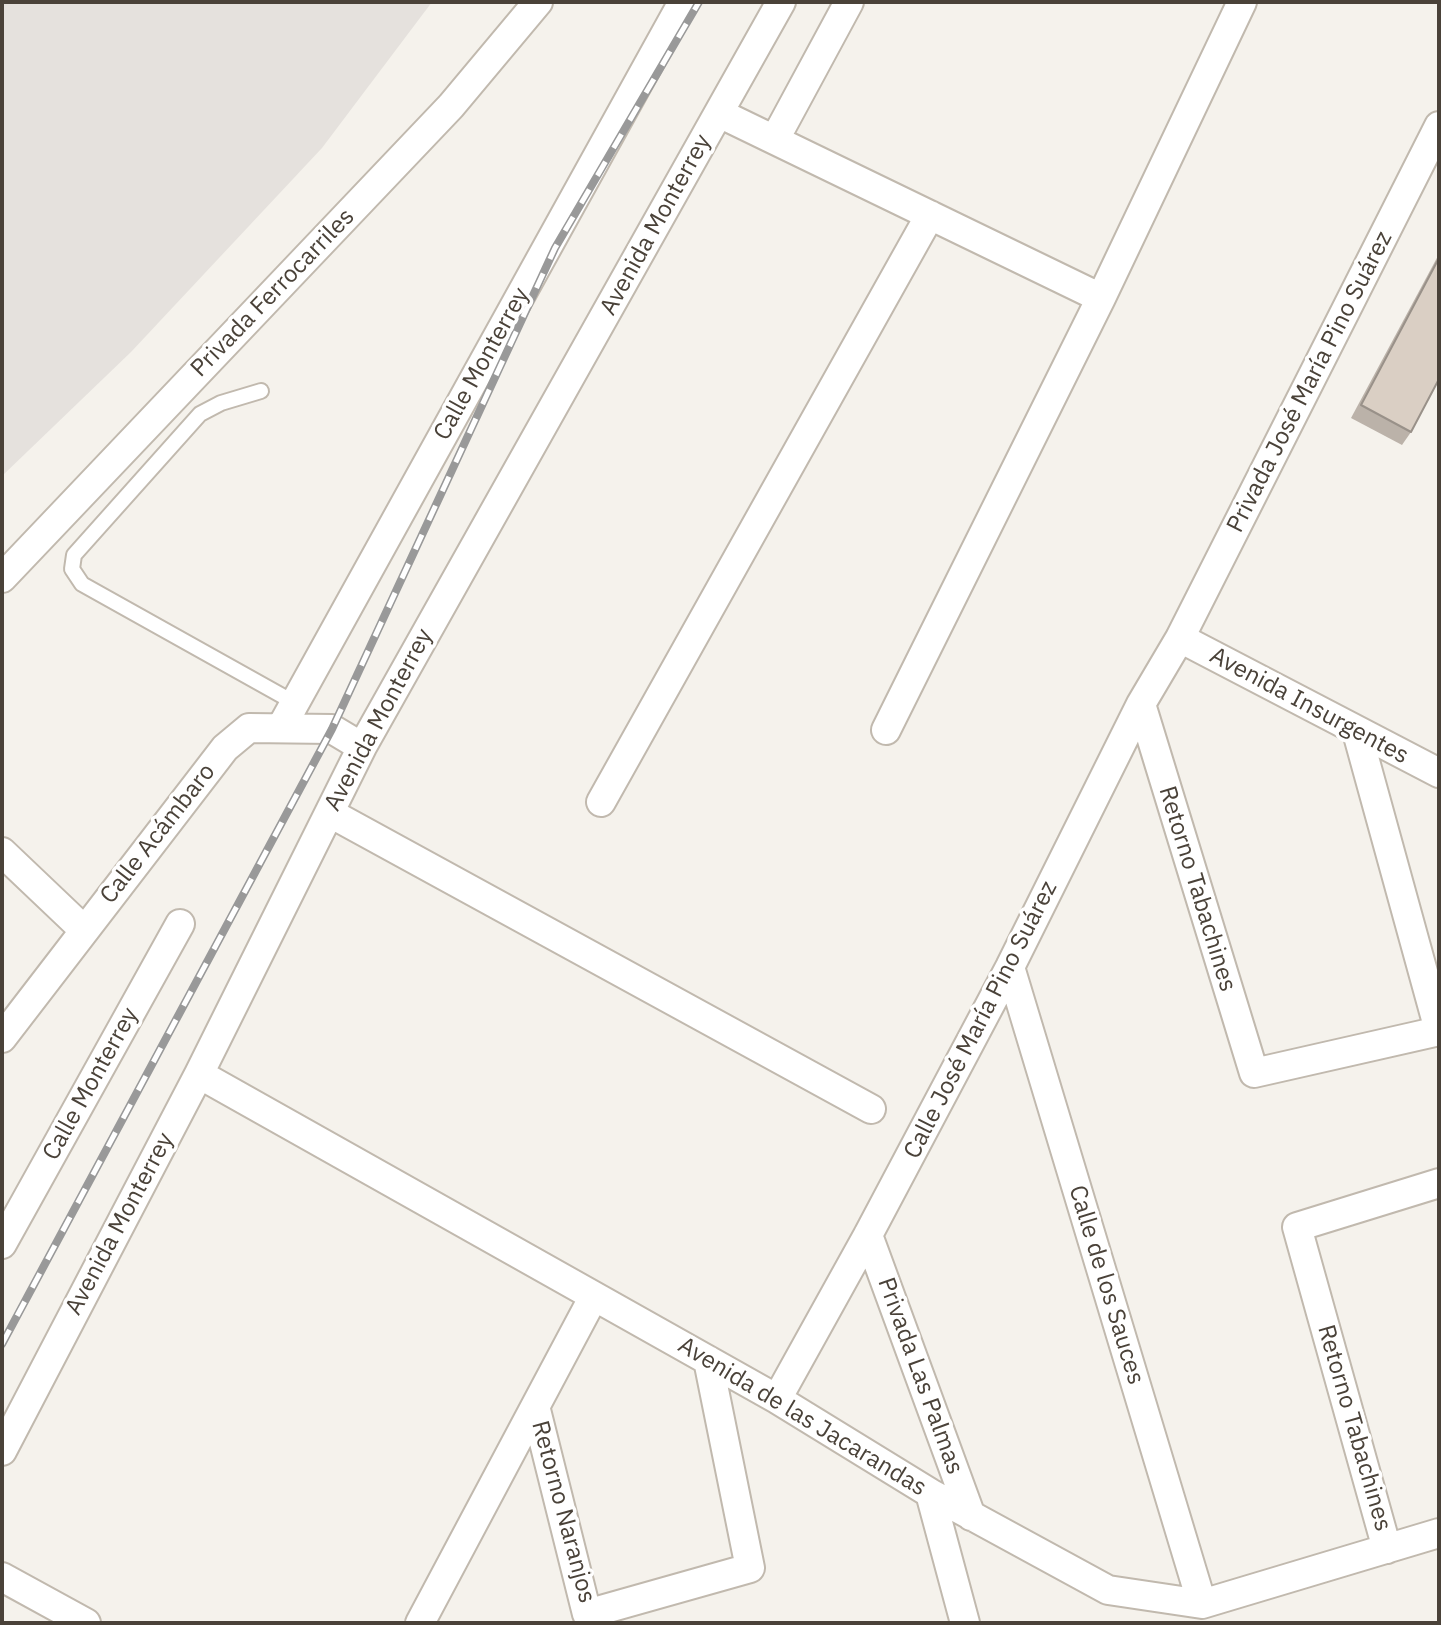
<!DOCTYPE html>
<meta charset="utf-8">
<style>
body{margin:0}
#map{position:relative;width:1441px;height:1625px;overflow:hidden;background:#f5f2ec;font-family:"IBM Plex Sans",sans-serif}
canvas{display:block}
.frame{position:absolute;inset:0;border:4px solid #4a4239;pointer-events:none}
</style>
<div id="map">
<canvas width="1441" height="1625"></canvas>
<div class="frame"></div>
</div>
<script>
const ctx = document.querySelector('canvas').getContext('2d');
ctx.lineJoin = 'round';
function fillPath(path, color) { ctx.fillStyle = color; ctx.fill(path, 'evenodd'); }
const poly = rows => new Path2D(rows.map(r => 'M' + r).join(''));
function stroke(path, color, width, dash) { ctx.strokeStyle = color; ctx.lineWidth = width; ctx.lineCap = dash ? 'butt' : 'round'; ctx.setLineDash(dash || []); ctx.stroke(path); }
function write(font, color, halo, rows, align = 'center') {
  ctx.font = font + ' "IBM Plex Sans",sans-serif'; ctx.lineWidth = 7; ctx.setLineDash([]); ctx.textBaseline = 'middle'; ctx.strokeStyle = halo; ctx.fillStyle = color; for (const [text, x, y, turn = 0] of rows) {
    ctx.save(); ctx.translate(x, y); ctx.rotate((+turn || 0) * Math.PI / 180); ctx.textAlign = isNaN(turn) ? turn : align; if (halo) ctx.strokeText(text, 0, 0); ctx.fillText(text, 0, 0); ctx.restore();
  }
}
fillPath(poly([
 [2,2,432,2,322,148,131,352,2,476]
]), '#e5e1dd');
const lane = poly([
 [261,391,221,403,200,414,74,555,72,569,82,584,295,703]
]);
const street = poly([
 [719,113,1101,298],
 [775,139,849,2],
 [2,578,451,106,538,2],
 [1180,638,1439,773],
 [1141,704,1254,1073,1439,1031],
 [282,726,683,2],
 [886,730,1101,298,1242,2],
 [1357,732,1439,1030],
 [601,802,930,215],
 [330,813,871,1109],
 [2,852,84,930],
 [1010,967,1202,1604],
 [2,1038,225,748,249,728,332,729,362,747],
 [199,1074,777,1399,930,1493,1108,1590,1202,1604,1439,1533],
 [868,1235,971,1516],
 [2,1244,180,924],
 [777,1399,868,1235,1010,967,1141,704,1180,638,1439,126],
 [536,1410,587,1614,750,1568,708,1360],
 [2,1451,199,1074,362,747,781,2],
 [930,1493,965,1623],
 [1387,1549,1297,1227,1439,1183],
 [2,1577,86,1623],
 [420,1623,594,1296]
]);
stroke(lane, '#c1b9ae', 18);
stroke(street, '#c1b9ae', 32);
stroke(lane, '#fff', 14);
stroke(street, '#fff', 28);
const rail = poly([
 [2,1344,332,729,555,248,699,2]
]);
stroke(rail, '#999', 8);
stroke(rail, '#fff', 5, [16]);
fillPath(poly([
 [1439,254,1439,379,1411,432,1402,445,1351,418]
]), '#bbb2a9');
const building = poly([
 [1439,258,1439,379,1411,432,1361,405,1439,258]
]);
fillPath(building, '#dacfc4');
stroke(building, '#999189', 2);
write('24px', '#4a4239', '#fff', [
 ["Avenida Monterrey",656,225,-61],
 ["Privada Ferrocarriles",273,293,-46],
 ["Calle Monterrey",482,364,-61],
 ["Privada José María Pino Suárez",1310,382,-63],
 ["Avenida Insurgentes",1309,706,28],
 ["Avenida Monterrey",379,720,-62],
 ["Calle Acámbaro",158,834,-52],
 ["Retorno Tabachines",1197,889,73],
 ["Calle José María Pino Suárez",981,1020,-63],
 ["Calle Monterrey",91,1084,-61],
 ["Avenida Monterrey",120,1224,-62],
 ["Calle de los Sauces",1106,1285,73],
 ["Privada Las Palmas",920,1376,70],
 ["Avenida de las Jacarandas",802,1417,31],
 ["Retorno Tabachines",1354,1428,74],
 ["Retorno Naranjos",563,1512,75]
]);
</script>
